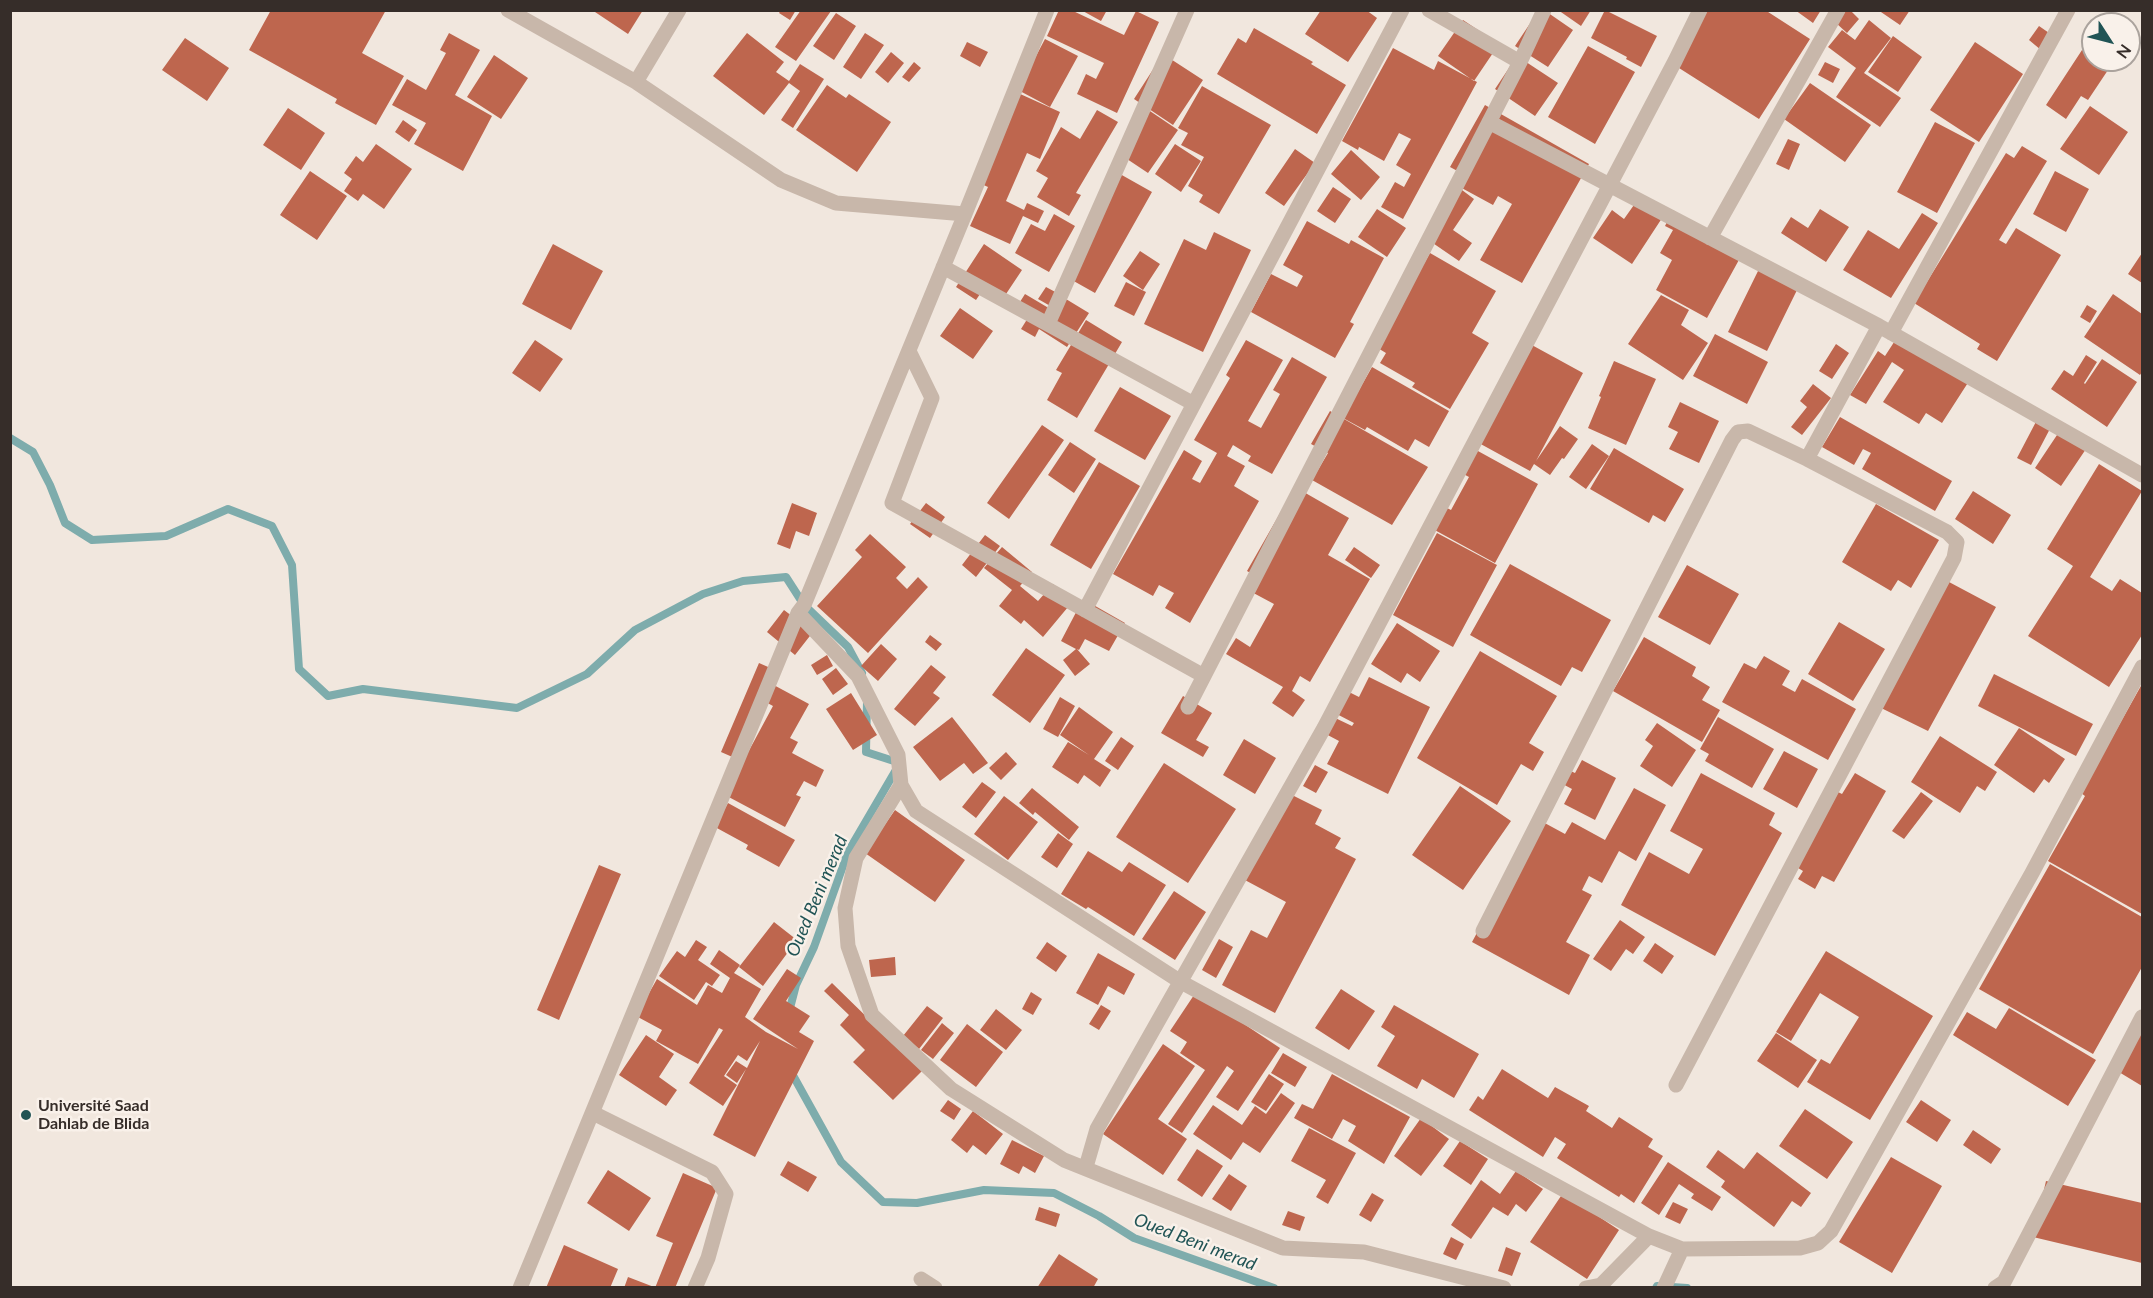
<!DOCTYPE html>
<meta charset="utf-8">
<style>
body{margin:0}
#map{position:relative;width:2153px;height:1298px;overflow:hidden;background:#f1e7de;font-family:Lato,sans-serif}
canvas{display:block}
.frame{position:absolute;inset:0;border:12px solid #362d29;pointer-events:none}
.north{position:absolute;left:2081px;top:12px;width:60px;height:60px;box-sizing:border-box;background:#f9f1ea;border:2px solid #aba39d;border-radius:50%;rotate:126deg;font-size:16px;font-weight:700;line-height:24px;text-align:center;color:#362d29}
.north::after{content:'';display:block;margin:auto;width:21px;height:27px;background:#215455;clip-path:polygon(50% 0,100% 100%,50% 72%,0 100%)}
</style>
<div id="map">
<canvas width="2153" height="1298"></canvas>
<div class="frame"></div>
<div class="north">N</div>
</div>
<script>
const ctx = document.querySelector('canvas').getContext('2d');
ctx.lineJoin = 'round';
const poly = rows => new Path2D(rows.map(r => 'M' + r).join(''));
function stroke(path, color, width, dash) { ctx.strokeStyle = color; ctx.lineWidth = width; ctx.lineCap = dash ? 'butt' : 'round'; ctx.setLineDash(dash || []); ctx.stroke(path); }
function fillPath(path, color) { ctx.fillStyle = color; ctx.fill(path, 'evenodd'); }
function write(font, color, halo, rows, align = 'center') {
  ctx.font = font + ' Lato,sans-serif'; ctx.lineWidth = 5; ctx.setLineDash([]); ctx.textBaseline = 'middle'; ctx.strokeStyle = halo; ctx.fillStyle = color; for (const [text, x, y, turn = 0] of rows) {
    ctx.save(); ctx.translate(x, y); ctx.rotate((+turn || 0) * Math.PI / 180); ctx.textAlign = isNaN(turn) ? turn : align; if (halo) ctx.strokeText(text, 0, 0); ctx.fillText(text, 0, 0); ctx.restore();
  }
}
stroke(poly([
 [10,438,33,452,50,485,65,523,92,540,166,536,228,509,272,526,292,565,299,669,328,696,363,689,517,708,587,674,635,630,703,594,743,581,786,577,804,605,848,647,862,673],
 [789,1012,796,985,814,947,848,852,900,763,866,752,867,701],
 [790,1070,841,1162,883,1202,917,1203,984,1190,1054,1193,1099,1216,1134,1238,1274,1288],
 [1656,1288,1657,1286,1687,1288]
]), '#7eacac', 8);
fillPath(poly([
 [271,10,386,10,362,53,404,76,376,125,335,103,337,99,249,50],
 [592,10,643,10,628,34],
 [781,10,796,10,790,20,779,13],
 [801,10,831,11,796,61,775,47],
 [1059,10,1071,10,1124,35,1136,11,1159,22,1117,113,1077,94,1086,74,1096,79,1104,63,1047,36],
 [1081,10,1107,10,1101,21],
 [1321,10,1366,10,1377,18,1348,62,1305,34],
 [1539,10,1544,10,1573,30,1548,67,1515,46],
 [1558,10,1591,10,1581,26],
 [1605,10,1657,36,1641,67,1626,59,1627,57,1591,38],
 [1700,10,1765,10,1810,39,1759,119,1668,61],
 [1795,10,1821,10,1813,23],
 [1847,10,1850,10,1859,19,1847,33,1836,23],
 [1878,10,1910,10,1900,25],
 [836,13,856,26,834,60,813,46],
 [1463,20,1499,44,1474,81,1438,56],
 [1869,20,1891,38,1864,73,1901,98,1880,127,1836,97,1856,68,1828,47,1842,30,1855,40],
 [2039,26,2052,35,2041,50,2029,40],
 [1254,28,1313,62,1311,64,1346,85,1317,134,1217,74,1238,38,1246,43],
 [449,33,480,50,455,95,492,116,463,171,414,144,426,123,392,105,407,79,426,90,446,53,440,50],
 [747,33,784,62,776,72,789,81,800,64,824,79,793,128,781,120,800,91,789,83,764,115,713,76],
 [865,33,884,45,861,79,843,67],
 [1893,36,1922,57,1898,92,1868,72],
 [185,38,229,68,207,101,162,70],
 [1045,39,1078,56,1050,107,1018,90],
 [967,42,988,52,980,67,960,56],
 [1975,42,2023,74,1979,142,1930,110],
 [1588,46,1635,72,1595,144,1548,117],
 [1393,48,1434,70,1438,61,1477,82,1403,219,1381,207,1395,182,1404,187,1411,174,1396,165,1411,139,1399,133,1384,161,1359,147,1358,150,1342,141],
 [2082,50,2093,57,2093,60,2098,60,2110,67,2088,100,2081,96,2066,119,2046,105],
 [891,52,904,63,888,83,875,72],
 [1163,54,1203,80,1173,125,1134,99],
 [494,55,528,78,501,119,467,97],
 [1517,56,1558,83,1535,116,1495,89],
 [914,62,921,68,909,82,902,77],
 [1825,62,1840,69,1833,83,1818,75],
 [1810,83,1871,125,1845,162,1784,119],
 [827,85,846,98,849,94,891,122,857,172,796,130],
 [1202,86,1271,125,1219,214,1199,202,1203,195,1188,186,1204,157,1181,145,1188,133,1178,128],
 [1018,93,1060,112,1040,159,1027,153,1006,201,1024,210,1027,203,1044,211,1038,223,1023,216,1010,244,970,226,988,187,977,182],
 [1485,105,1589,164,1522,283,1480,260,1512,204,1498,196,1493,205,1458,186,1465,175,1450,167],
 [2090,106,2128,132,2099,175,2060,149],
 [1144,107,1178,130,1148,173,1121,155],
 [288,108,325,133,301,170,263,145],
 [1097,110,1118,122,1076,193,1081,195,1069,216,1037,197,1048,178,1036,171,1061,127,1080,139],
 [403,120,417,130,409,142,395,132],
 [1935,122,1975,143,1937,213,1897,192],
 [1788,139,1800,144,1789,170,1776,164],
 [376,144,412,169,384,209,363,194,358,201,344,191,352,179,344,173,356,156,363,162],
 [1175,144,1201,161,1181,192,1155,174],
 [2022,146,2047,161,1999,240,2006,244,2016,228,2061,255,1997,361,1977,349,1980,344,1914,303,2006,153,2014,158],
 [1295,149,1315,163,1284,206,1265,193],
 [1351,150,1380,177,1361,200,1331,174],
 [310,171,347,196,317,240,280,215],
 [2055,171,2089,189,2066,232,2033,214],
 [1120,174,1152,192,1095,293,1063,275],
 [1333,187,1351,199,1335,223,1317,211],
 [1458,187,1474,199,1453,230,1472,243,1459,261,1424,237],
 [1641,195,1666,212,1632,264,1593,238,1612,210,1624,219],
 [1377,209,1406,228,1387,257,1358,237],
 [1820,209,1849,227,1826,262,1781,233,1791,217,1808,228],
 [1673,210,1740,258,1707,318,1656,290,1672,260,1660,253,1673,230,1665,226],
 [1922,213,1938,223,1891,298,1843,270,1868,230,1899,249],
 [1054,214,1075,226,1049,272,1015,253,1031,224,1045,231],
 [1307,221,1349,244,1351,240,1384,258,1350,322,1354,324,1335,358,1251,312,1271,274,1297,287,1303,276,1283,265],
 [1214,232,1251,250,1203,352,1144,324,1184,239,1206,250],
 [553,244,603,271,571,330,522,304],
 [984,244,1022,270,1000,303,982,291,976,300,956,287],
 [1140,251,1160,264,1143,290,1123,276],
 [1430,253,1496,291,1472,333,1489,343,1450,409,1412,387,1415,383,1380,363,1386,353,1376,347],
 [2142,253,2142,283,2128,274],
 [1759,269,1798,288,1767,351,1728,332],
 [1126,282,1146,292,1134,316,1114,306],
 [1046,287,1059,294,1052,307,1038,299],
 [1025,294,1052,310,1061,296,1089,313,1067,347,1039,329,1035,337,1021,329,1031,313,1018,305],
 [2113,294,2142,314,2142,372,2140,375,2084,337],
 [1661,295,1689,310,1681,325,1708,343,1683,380,1628,344],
 [2087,305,2097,311,2090,323,2080,317],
 [960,308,993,331,973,359,940,336],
 [1086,320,1122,342,1077,418,1047,400,1062,373,1056,370],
 [1715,334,1768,362,1747,404,1693,376],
 [1898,336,1971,378,1942,423,1926,413,1919,424,1883,402,1904,370,1892,362,1866,404,1850,395,1878,351,1885,356],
 [535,340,563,359,540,392,512,373],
 [1246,340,1283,360,1248,421,1261,428,1280,394,1273,390,1292,357,1327,377,1272,474,1248,461,1251,456,1233,445,1227,456,1245,466,1234,486,1259,501,1190,623,1165,608,1174,593,1159,585,1153,596,1113,574,1184,450,1202,461,1192,479,1200,483,1217,453,1194,440,1230,378,1226,375],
 [1530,344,1583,373,1536,461,1560,426,1578,439,1564,459,1562,458,1550,475,1534,464,1530,471,1477,442],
 [1836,344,1849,353,1832,379,1819,371],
 [2086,355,2097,362,2084,383,2085,384,2102,359,2137,382,2107,427,2051,389,2064,370,2073,376],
 [1614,361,1656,379,1626,445,1588,428,1601,397,1599,396],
 [1372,367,1449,411,1429,447,1415,439,1408,451,1367,427,1365,430,1343,418],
 [1813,384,1831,398,1802,435,1791,427,1807,407,1800,401],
 [1120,387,1171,416,1145,460,1094,431],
 [1680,402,1719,421,1699,463,1669,449,1678,432,1668,427],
 [1330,411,1428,467,1392,525,1312,480,1328,453,1311,444],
 [2039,416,2053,423,2031,465,2017,458],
 [1840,417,1952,481,1935,511,1862,469,1871,453,1863,449,1854,465,1822,447],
 [1042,425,1064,440,1009,519,987,503],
 [2061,429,2088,446,2061,486,2035,468],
 [1070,442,1096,459,1074,493,1048,475],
 [1592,444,1609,456,1586,489,1569,477],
 [1467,445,1538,484,1495,563,1431,528,1443,506,1451,510,1469,477,1454,469],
 [1614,448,1684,489,1665,522,1653,515,1649,523,1590,489],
 [1099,462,1140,486,1091,569,1050,545],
 [2099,464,2142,491,2090,577,2112,591,2120,579,2142,593,2142,635,2109,687,2028,636,2073,566,2047,549],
 [1295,487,1349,518,1328,555,1370,579,1310,682,1300,676,1292,691,1305,700,1293,717,1272,703,1283,687,1226,654,1236,638,1250,647,1274,604,1246,589,1254,575,1247,571],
 [1973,491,2011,515,1993,544,1955,519],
 [792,503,817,513,809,536,796,531,790,549,777,544],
 [926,503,945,517,930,538,910,524],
 [1876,504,1939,540,1911,588,1898,580,1891,591,1842,562],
 [1437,533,1497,565,1453,647,1393,615],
 [870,534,906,567,896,578,907,589,918,577,928,587,868,653,817,606,862,557,855,550],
 [985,535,1000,546,976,577,962,565],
 [1002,547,1032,572,1020,586,1038,601,1053,584,1073,601,1043,637,1024,620,1021,624,999,606,1012,590,984,568],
 [1354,547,1380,565,1371,578,1345,560],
 [1510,564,1611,620,1582,672,1572,667,1561,686,1470,635],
 [1687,565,1739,594,1710,645,1658,617],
 [1949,582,1996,607,1928,731,1877,706],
 [1083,599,1125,623,1109,651,1085,639,1079,650,1077,649,1090,664,1075,676,1063,660,1076,649,1061,641],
 [784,610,813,632,795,655,767,632],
 [1839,622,1885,649,1853,701,1808,674],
 [1397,623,1440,651,1420,682,1407,673,1401,683,1371,664],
 [930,635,942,644,936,651,925,642],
 [1644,637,1696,667,1692,676,1710,687,1702,700,1720,710,1702,742,1613,691],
 [881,644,897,659,878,681,861,666],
 [1026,648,1065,675,1030,723,992,695],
 [1480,651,1557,696,1529,743,1544,752,1533,771,1521,764,1497,805,1417,758],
 [827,655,833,666,817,675,811,665],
 [1764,656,1790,671,1782,685,1795,692,1802,679,1856,709,1828,760,1722,702,1744,663,1756,669],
 [759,663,775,670,770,683,809,704,790,738,798,742,792,753,824,770,816,787,804,781,796,795,801,797,785,827,725,795,773,706,762,700,737,759,721,752],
 [931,665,946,677,933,693,940,698,915,726,894,709],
 [836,668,848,684,833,695,822,679],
 [1994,674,2093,724,2076,756,1978,706],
 [1369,677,1430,707,1388,794,1327,764,1339,741,1322,732,1331,716,1352,726,1354,723,1329,710,1341,688,1359,697],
 [2142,684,2142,914,2048,861,2085,796,2081,793],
 [851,693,877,735,853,750,826,709],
 [1183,696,1212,713,1196,740,1209,747,1203,757,1161,733],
 [1060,697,1075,706,1058,737,1043,729],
 [1079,707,1113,732,1094,759,1111,770,1100,787,1084,775,1078,784,1052,767,1068,742,1089,755,1060,735],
 [952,717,988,763,973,774,964,763,940,781,913,747],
 [1718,717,1774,749,1752,788,1705,761,1709,754,1700,749],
 [1657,723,1696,750,1672,787,1640,766,1653,746,1645,740],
 [2019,728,2065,759,2049,783,2044,779,2034,793,1994,765],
 [1940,736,1997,772,1985,791,1977,786,1960,813,1911,782],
 [1121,737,1134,746,1118,770,1105,761],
 [1244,739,1276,758,1255,794,1223,775],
 [1784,751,1818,769,1797,808,1763,789],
 [1006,752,1017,764,1001,780,989,768],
 [1582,760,1616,778,1595,820,1564,804,1572,789,1557,781,1564,768,1575,773],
 [1164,763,1236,809,1188,883,1116,837],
 [1315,765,1328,772,1316,793,1303,786],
 [1701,773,1775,813,1769,825,1782,833,1715,956,1621,905,1649,852,1689,874,1703,849,1670,831],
 [1855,773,1886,791,1834,882,1822,876,1815,889,1798,879,1803,871,1790,863,1838,792,1842,794],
 [982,782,996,792,976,818,962,807],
 [1460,786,1511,821,1463,890,1412,855],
 [1032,788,1079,827,1069,840,1035,812,1033,815,1019,803],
 [1634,788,1666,805,1636,861,1619,851,1602,883,1589,876,1582,890,1592,895,1566,942,1590,955,1569,995,1472,942,1515,863,1541,821,1565,834,1572,822,1605,840],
 [1921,792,1933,801,1904,839,1892,831],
 [1288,793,1322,810,1315,824,1341,838,1335,848,1356,859,1275,1013,1222,985,1251,930,1267,938,1286,902,1243,879],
 [1004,796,1038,822,1008,860,974,834],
 [728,803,795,840,779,867,746,849,748,845,715,827],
 [895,810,965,860,935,902,865,853],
 [1058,833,1073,844,1057,868,1041,857],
 [1088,851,1122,872,1129,862,1166,885,1134,936,1088,907,1086,909,1061,894],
 [2050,864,2142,917,2142,967,2093,1054,1979,989],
 [599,865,621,874,559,1020,537,1010],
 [1174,891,1206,912,1175,960,1142,939],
 [1620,920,1645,937,1633,954,1626,949,1611,971,1593,959],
 [774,922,797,940,763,986,739,967],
 [1219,939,1233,947,1216,978,1202,970],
 [696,940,707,947,698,960,720,975,712,986,706,982,694,1000,659,976,677,951,685,957],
 [1047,942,1067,956,1056,972,1036,958],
 [1655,943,1674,956,1662,974,1643,961],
 [719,950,740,965,734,973,761,989,745,1017,766,1032,798,1049,753,1019,787,969,801,978,786,1001,810,1016,799,1032,814,1041,755,1157,713,1135,746,1069,737,1083,726,1075,736,1061,747,1068,760,1041,747,1061,738,1055,724,1076,737,1085,723,1106,689,1083,723,1030,719,1028,698,1064,656,1041,662,1030,636,1016,657,979,697,1005,708,985,722,993,730,978,710,964],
 [1826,951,1933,1016,1870,1120,1807,1082,1821,1059,1830,1064,1859,1017,1820,993,1791,1041,1776,1032],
 [1098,953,1135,974,1124,995,1108,986,1098,1005,1076,993],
 [895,957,896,975,871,977,869,960],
 [832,983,922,1071,893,1100,853,1062,865,1050,840,1025,849,1015,824,991],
 [1341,989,1375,1011,1349,1050,1315,1028],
 [1031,992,1042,999,1033,1015,1022,1009],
 [1196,992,1280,1048,1238,1111,1216,1097,1234,1071,1227,1066,1182,1133,1168,1124,1205,1070,1180,1053,1187,1042,1170,1031],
 [1101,1005,1111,1011,1099,1030,1089,1024],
 [1394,1005,1479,1054,1454,1098,1422,1079,1417,1089,1377,1066,1395,1036,1381,1027],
 [927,1006,943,1018,919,1049,903,1036],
 [2009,1008,2096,1060,2068,1106,1953,1035,1967,1012,1996,1029],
 [996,1009,1022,1030,1006,1050,980,1030],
 [2142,1013,2142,1086,2109,1066],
 [942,1023,954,1033,933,1059,921,1050],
 [967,1024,1003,1052,976,1087,940,1060],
 [1776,1033,1817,1060,1798,1088,1757,1061],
 [646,1035,674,1054,659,1077,677,1090,666,1106,619,1075],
 [1163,1044,1195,1066,1158,1119,1187,1139,1163,1175,1103,1134],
 [1283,1053,1307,1067,1295,1087,1271,1073],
 [1502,1069,1548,1098,1555,1087,1589,1106,1586,1111,1612,1128,1619,1117,1653,1139,1648,1147,1663,1156,1634,1203,1621,1194,1619,1197,1557,1158,1566,1144,1555,1137,1543,1157,1469,1110,1478,1096,1483,1100],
 [1269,1074,1284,1084,1266,1111,1251,1102],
 [1332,1074,1410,1117,1384,1164,1348,1141,1356,1126,1343,1119,1332,1139,1294,1118,1302,1104,1313,1109],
 [1281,1093,1295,1103,1260,1153,1243,1142,1231,1160,1193,1134,1213,1105,1242,1125,1255,1106,1266,1114],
 [948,1100,961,1109,954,1120,940,1111],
 [1921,1100,1951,1120,1937,1142,1906,1122],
 [1805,1109,1853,1142,1827,1179,1779,1146],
 [973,1111,1003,1134,986,1155,973,1145,967,1153,951,1140],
 [1421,1118,1449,1139,1421,1176,1394,1156],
 [1309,1128,1356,1153,1328,1204,1316,1197,1326,1180,1291,1161],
 [1973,1130,2001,1149,1991,1164,1963,1145],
 [1012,1140,1044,1156,1035,1173,1023,1166,1019,1174,1000,1164],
 [1460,1141,1488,1159,1471,1185,1443,1166],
 [1197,1149,1223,1166,1202,1197,1177,1180],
 [1718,1150,1744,1169,1757,1152,1811,1193,1801,1207,1792,1201,1774,1227,1721,1187,1725,1181,1706,1167],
 [1891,1157,1942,1186,1892,1273,1839,1242],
 [788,1161,817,1177,808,1192,780,1175],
 [1668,1162,1721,1197,1712,1211,1691,1198,1694,1194,1679,1184,1659,1215,1641,1203],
 [608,1170,651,1198,629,1231,587,1203],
 [1516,1171,1543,1189,1526,1212,1516,1204,1508,1216,1493,1207,1471,1239,1451,1225,1481,1180,1500,1194],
 [683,1173,717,1188,675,1288,655,1288,673,1243,656,1236],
 [1229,1174,1247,1186,1231,1211,1212,1199],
 [2046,1181,2142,1203,2142,1263,2033,1237],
 [1372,1193,1384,1200,1371,1222,1359,1215],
 [1563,1193,1619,1230,1587,1279,1530,1242],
 [1673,1202,1688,1209,1680,1224,1665,1217],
 [1039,1207,1060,1214,1056,1227,1035,1220],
 [1288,1211,1305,1217,1300,1231,1282,1225],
 [1451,1237,1464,1244,1456,1260,1443,1254],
 [564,1245,618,1269,610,1288,546,1288],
 [1506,1247,1521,1253,1512,1276,1498,1271],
 [1059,1254,1098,1279,1093,1288,1037,1288],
 [628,1277,654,1287,654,1288,624,1288]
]), '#be664e');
stroke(poly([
 [508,10,636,82,781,180,836,203,965,214],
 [1429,10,1520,62],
 [636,82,679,10],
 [1489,122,1879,326,2142,475],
 [1710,238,1838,10],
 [943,267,1194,404],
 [1048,324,1187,10],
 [1891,333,2068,10],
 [909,351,932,398,892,503,1204,676],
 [1807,459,1879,326],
 [1085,610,1402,10],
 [798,613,858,676,898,755,901,785,916,811,1181,982,1649,1236,1682,1249,1800,1248,1818,1243,1831,1231,2032,873,2142,667],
 [1188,707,1520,62,1544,10],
 [901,785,856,858,845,908,848,946,872,1015,951,1089,1064,1160,1283,1248,1364,1252,1504,1288],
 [1483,931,1732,440,1738,432,1748,431,1807,459,1947,532,1957,542,1954,558,1676,1085],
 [593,1113,712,1172,726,1194,708,1258,695,1288],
 [1086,1167,1097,1129,1324,728,1675,61,1700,10],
 [921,1279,935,1288],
 [520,1288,798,613,804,605,965,214,1047,10],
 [1586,1288,1601,1285,1649,1236],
 [1664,1288,1682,1249],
 [1995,1288,2004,1282,2142,1017]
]), '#c8b7aa', 15);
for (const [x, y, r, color] of [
 [26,1115,6,"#215455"]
]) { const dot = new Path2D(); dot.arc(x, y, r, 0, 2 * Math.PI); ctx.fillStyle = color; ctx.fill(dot); stroke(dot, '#f9f1ea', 2); }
write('bold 16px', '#362d29', '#f9f1ea', [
 ["Université Saad",38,1106],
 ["Dahlab de Blida",38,1124]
], 'left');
write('italic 18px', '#215455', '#f9f1ea', [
 ["Oued Beni merad",817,896,-67],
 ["Oued Beni merad",1195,1242,21]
]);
</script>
